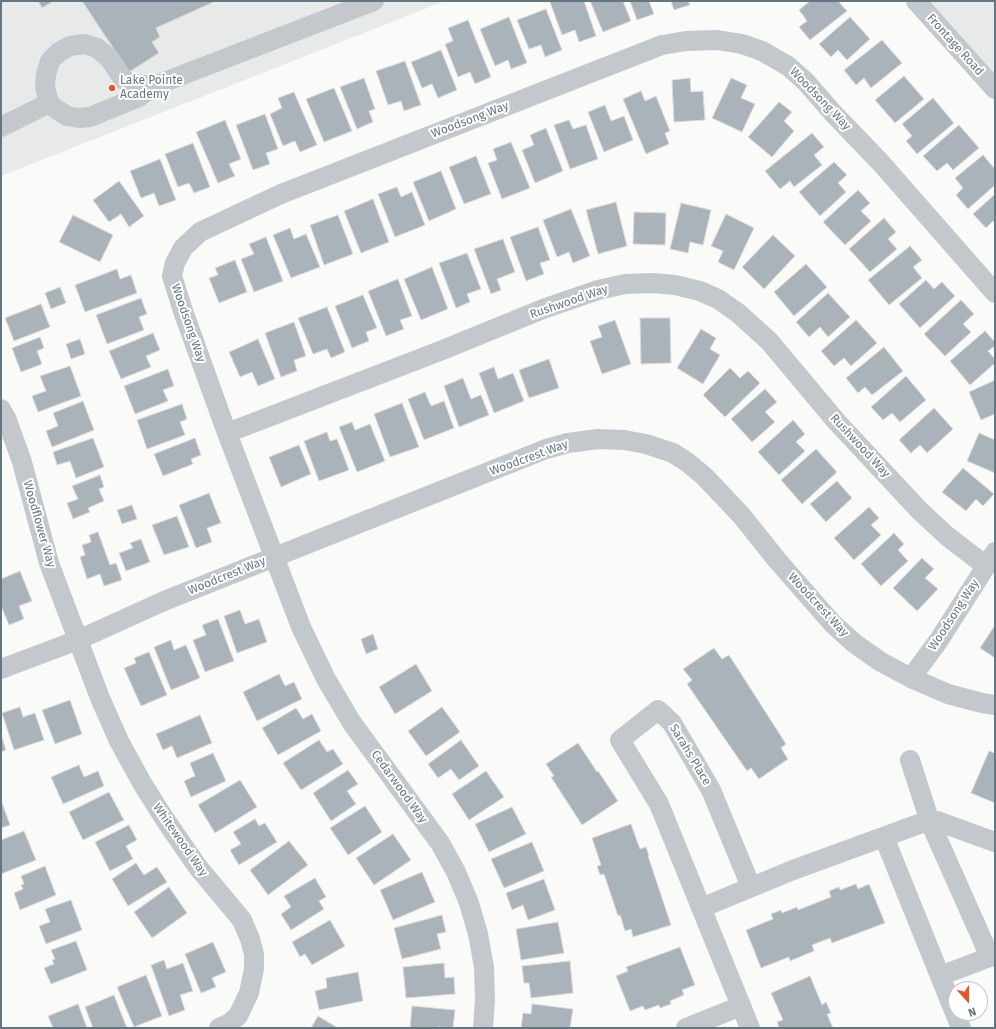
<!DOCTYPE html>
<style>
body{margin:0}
#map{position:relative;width:996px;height:1029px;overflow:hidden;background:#fafaf8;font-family:"Fira Sans",sans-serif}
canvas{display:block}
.frame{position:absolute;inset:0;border:2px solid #657683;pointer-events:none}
.north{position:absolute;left:948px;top:981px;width:40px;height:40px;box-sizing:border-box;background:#fff;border:1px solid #c1c8cd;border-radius:50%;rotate:159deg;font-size:11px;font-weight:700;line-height:16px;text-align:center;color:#657683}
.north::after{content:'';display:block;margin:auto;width:14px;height:18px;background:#e4572e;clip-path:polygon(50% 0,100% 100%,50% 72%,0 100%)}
</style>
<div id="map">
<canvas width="996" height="1029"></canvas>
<div class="frame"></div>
<div class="north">N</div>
</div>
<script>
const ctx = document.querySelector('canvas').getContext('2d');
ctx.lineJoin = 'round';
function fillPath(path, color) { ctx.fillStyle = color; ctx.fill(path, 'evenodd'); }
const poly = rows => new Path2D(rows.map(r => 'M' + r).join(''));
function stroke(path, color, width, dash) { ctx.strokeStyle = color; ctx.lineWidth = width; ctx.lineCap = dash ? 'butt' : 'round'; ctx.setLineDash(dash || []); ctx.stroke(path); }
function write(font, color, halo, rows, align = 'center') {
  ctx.font = font + ' "Fira Sans",sans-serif'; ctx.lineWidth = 4; ctx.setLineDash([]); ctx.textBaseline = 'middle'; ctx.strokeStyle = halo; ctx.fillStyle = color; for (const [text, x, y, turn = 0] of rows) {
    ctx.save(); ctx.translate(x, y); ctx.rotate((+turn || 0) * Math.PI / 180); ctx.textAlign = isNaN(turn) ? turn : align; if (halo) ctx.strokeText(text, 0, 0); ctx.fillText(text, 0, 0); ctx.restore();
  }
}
fillPath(poly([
 [1,1,445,1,1,176],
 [926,1,995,1,995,77]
]), '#e8e9e9');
const building = poly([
 [38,1,54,1,42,8,38,1],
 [82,1,216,1,156,28,160,37,152,42,159,53,129,72,82,1],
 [552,1,584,1,596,36,579,42,575,30,562,35,550,2,552,1],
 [590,1,623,1,631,21,603,32,590,1],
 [630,1,649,1,654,14,637,20,630,1],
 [671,1,688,1,690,5,674,10,671,1],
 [810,1,838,1,847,11,810,40,799,27,807,21,799,10,810,1],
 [546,9,562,50,545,57,541,45,529,49,517,20,546,9],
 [509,17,527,63,511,69,508,60,495,66,480,29,509,17],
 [850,17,870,39,847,60,838,50,831,57,819,44,850,17],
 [468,20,491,77,475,84,470,72,458,77,445,44,453,41,448,28,468,20],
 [882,40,902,63,871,88,864,78,856,85,844,70,882,40],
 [441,50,457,90,438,98,432,84,422,88,411,62,441,50],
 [405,61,421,105,404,111,401,101,388,105,376,71,405,61],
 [904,76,924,99,895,123,875,100,904,76],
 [364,78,375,109,369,111,373,122,357,129,340,87,364,78],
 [690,78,691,92,703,91,705,120,674,122,672,80,690,78],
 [731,78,747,85,741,98,755,104,742,132,712,118,731,78],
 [334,88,352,131,324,142,306,99,334,88],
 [641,91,645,101,656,96,670,131,665,133,669,144,646,154,623,99,641,91],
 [294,92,317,145,300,152,295,141,283,146,270,114,282,108,278,98,294,92],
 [933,98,954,123,917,154,906,141,912,136,902,124,933,98],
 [779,102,792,112,784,121,794,131,772,157,748,137,779,102],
 [605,105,611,121,624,116,633,140,604,152,588,112,605,105],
 [265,114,278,149,266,153,270,164,253,170,236,125,265,114],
 [225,120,241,159,229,164,235,176,218,183,196,132,225,120],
 [569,120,573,129,586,125,598,159,570,169,554,125,569,120],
 [959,125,979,148,953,170,947,163,937,171,923,156,959,125],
 [546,128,563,171,535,183,522,150,534,145,530,135,546,128],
 [812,133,824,147,814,155,822,165,794,187,790,181,780,189,765,171,812,133],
 [511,142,530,188,502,199,488,163,497,160,493,149,511,142],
 [193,143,210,187,194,193,189,183,178,187,165,154,193,143],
 [983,155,995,169,995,185,968,209,956,195,963,188,955,178,983,155],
 [476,156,491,194,464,204,449,167,476,156],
 [160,159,176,200,159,206,154,193,141,198,130,171,160,159],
 [834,162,847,175,838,183,846,192,820,216,799,192,834,162],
 [441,171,456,209,429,221,413,182,441,171],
 [119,181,144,216,129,227,121,214,109,222,93,200,119,181],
 [397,187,401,197,412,192,425,225,395,237,378,194,397,187],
 [858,190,870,203,861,211,871,221,845,245,823,222,858,190],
 [995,194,995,224,993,221,986,228,973,214,995,194],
 [373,199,389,242,361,253,344,211,373,199],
 [616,202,627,246,598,254,586,210,616,202],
 [681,203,711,210,703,245,690,242,688,253,670,249,681,203],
 [571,209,590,256,573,263,569,252,557,257,543,220,571,209],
 [634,212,666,213,665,245,633,244,634,212],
 [726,214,754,228,734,270,718,262,723,251,711,246,726,214],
 [73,215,113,235,100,262,59,242,73,215],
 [338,215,353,254,324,265,310,225,338,215],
 [884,218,896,232,888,239,897,249,870,272,849,249,884,218],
 [538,227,550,260,540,263,544,274,526,281,510,237,538,227],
 [290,228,294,239,306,234,320,267,291,278,273,235,290,228],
 [773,235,795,256,764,289,742,267,773,235],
 [266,237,283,281,254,292,241,259,254,254,249,244,266,237],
 [503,239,515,272,497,279,501,290,491,294,474,249,503,239],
 [910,246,922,260,913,267,922,278,889,305,868,280,910,246],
 [467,253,481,289,467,294,470,302,456,308,439,263,467,253],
 [235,260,247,292,219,303,209,278,218,275,215,268,235,260],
 [806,264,827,287,794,316,774,292,806,264],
 [432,267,448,309,421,320,404,279,432,267],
 [117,269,120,279,131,275,137,293,85,312,75,285,117,269],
 [398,279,412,316,400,320,404,329,386,336,368,291,398,279],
 [926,280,934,289,942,282,955,296,920,328,899,304,926,280],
 [60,287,66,303,51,309,45,293,60,287],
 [828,293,850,317,828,337,820,327,809,337,796,322,828,293],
 [363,295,377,328,366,332,369,341,352,348,335,306,363,295],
 [141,298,147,314,139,317,144,330,107,344,96,315,141,298],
 [961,300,974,314,963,324,971,332,945,356,924,334,961,300],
 [41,304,50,327,14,341,5,318,41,304],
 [327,307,345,352,331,358,327,349,313,354,298,318,327,307],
 [640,318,670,318,671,363,641,364,640,318],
 [615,320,631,364,602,374,590,341,602,337,598,326,615,320],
 [856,320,877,343,851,366,844,358,834,366,821,351,856,320],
 [294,322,306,356,294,360,297,371,281,377,265,333,294,322],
 [701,329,716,338,710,349,720,355,703,384,677,368,701,329],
 [985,331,995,342,995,346,988,351,995,359,995,363,970,385,950,361,985,331],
 [153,333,160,350,146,356,151,367,121,379,109,351,153,333],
 [40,337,44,348,37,351,42,364,21,372,12,348,40,337],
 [80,339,85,354,71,359,66,344,80,339],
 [258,339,275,379,258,386,252,372,240,377,229,352,258,339],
 [884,347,903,371,872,395,865,387,858,393,846,378,884,347],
 [549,359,559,388,529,398,519,370,549,359],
 [70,366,81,396,38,412,32,396,46,391,40,376,70,366],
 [494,367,498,379,513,373,524,401,494,413,479,373,494,367],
 [730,368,740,378,748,371,760,383,725,417,703,395,730,368],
 [168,369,174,386,163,390,168,401,135,414,124,386,168,369],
 [906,376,926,400,900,422,892,413,883,420,871,407,906,376],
 [463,378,471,399,481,395,489,415,459,427,444,386,463,378],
 [995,380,995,414,981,420,969,392,995,380],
 [765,389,777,402,765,412,775,422,752,442,731,419,765,389],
 [425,392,431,406,444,401,454,428,424,440,408,399,425,392],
 [83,401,94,430,52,447,46,431,58,426,53,413,83,401],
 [402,403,419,447,390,457,374,414,402,403],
 [182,404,187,419,180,422,185,435,147,449,137,420,182,404],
 [934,408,953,429,927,453,920,445,911,453,899,440,934,408],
 [793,420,805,434,796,442,805,451,779,475,758,452,793,420],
 [352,422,355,430,370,424,385,461,357,472,339,427,352,422],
 [327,432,330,441,337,439,349,470,319,481,304,441,327,432],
 [979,433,995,440,995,473,967,461,979,433],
 [93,438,104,467,76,478,70,461,57,465,53,452,93,438],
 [195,438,201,455,191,459,193,464,163,476,154,454,195,438],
 [299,445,311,474,281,487,269,457,299,445],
 [816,449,837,472,802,504,781,480,816,449],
 [963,468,994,494,983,506,976,499,966,511,942,492,963,468],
 [100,475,104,487,99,489,104,501,88,508,90,512,73,519,67,503,78,499,72,486,100,475],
 [837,481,852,498,826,522,810,504,837,481],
 [209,493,221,523,207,528,212,542,196,548,179,505,209,493],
 [132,505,137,519,122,524,117,510,132,505],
 [869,507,879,518,871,525,881,535,854,560,834,538,869,507],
 [177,516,189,547,164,555,152,525,177,516],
 [98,532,110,565,116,563,122,580,104,586,100,574,87,579,80,557,85,555,82,545,91,542,89,535,98,532],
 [894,533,904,544,898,550,908,561,881,586,861,564,894,533],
 [141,539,150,562,126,571,119,553,133,548,130,543,141,539],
 [922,558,934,569,925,578,938,589,917,611,893,588,922,558],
 [20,571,32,601,19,606,24,619,9,625,1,606,1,579,20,571],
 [240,610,245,624,259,619,267,642,237,653,224,616,240,610],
 [218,619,234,661,205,672,193,640,206,635,202,625,218,619],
 [995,625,995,658,980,648,995,625],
 [373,634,378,649,366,654,361,639,373,634],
 [171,640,174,650,186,645,200,678,171,690,154,647,171,640],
 [714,648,722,659,729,655,786,744,781,748,788,759,759,779,751,768,747,771,687,684,692,680,683,669,714,648],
 [149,652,167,695,141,706,124,668,136,663,134,658,149,652],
 [416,664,432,691,395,714,379,687,416,664],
 [279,674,285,686,294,682,302,699,257,721,243,692,279,674],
 [70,700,82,734,55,744,42,710,70,700],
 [20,707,23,717,35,713,44,740,14,750,2,713,20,707],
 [442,707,460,732,426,756,408,731,442,707],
 [296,708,303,719,312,714,321,731,278,755,262,728,296,708],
 [200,715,212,743,177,758,172,746,163,750,156,734,200,715],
 [1,735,6,750,1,752,1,735],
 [319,740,327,752,333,749,343,764,301,790,283,763,319,740],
 [461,740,479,766,459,780,451,769,438,778,428,764,461,740],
 [578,743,597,772,598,771,618,801,582,825,551,777,554,776,546,764,578,743],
 [989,751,995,753,995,803,971,793,989,751],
 [213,753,226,781,191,797,184,781,195,776,190,763,213,753],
 [79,765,84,777,98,771,104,786,63,804,51,777,79,765],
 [348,770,358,784,347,791,356,804,331,821,313,793,348,770],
 [486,771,504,797,469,820,452,794,486,771],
 [240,780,257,807,215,833,198,805,240,780],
 [109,792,124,820,83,840,69,812,109,792],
 [1,800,10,825,1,828,1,800],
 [365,806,382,832,348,855,330,828,365,806],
 [512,807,526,834,489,852,475,824,512,807],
 [255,819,259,826,265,823,277,842,239,865,230,850,241,844,233,832,255,819],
 [631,824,640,849,646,847,649,856,648,856,671,925,633,937,631,929,625,931,620,915,618,916,604,874,600,875,597,866,601,865,592,838,631,824],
 [129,825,137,840,126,846,133,859,110,871,95,842,129,825],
 [24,831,36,860,1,874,1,840,24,831],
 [393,834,411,860,374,885,356,858,393,834],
 [289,841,308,865,268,895,250,870,289,841],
 [532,842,544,871,504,888,491,859,532,842],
 [136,863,144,875,157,867,167,882,128,906,112,879,136,863],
 [45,866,56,895,20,910,14,893,23,889,21,885,24,884,21,876,45,866],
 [422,872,435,902,393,920,380,890,422,872],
 [315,878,326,897,319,901,324,909,291,930,281,914,291,907,284,896,315,878],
 [544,879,555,910,528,920,523,905,512,910,506,893,544,879],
 [856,884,858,889,869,884,885,923,832,943,830,938,812,945,814,951,790,961,789,957,761,968,746,930,773,919,771,914,781,910,782,913,797,907,798,910,831,897,829,891,839,887,840,890,856,884],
 [169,887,187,913,152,938,134,912,169,887],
 [71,900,82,930,46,944,39,926,50,922,45,909,71,900],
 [442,915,446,932,437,934,441,949,402,959,394,928,442,915],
 [330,920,345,946,312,965,305,954,300,957,292,942,330,920],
 [558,922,564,953,521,960,516,929,558,922],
 [76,941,87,970,51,984,44,968,54,964,52,960,55,959,51,950,76,941],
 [213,942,226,972,212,978,216,987,201,993,185,954,213,942],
 [680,947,695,985,682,990,684,995,670,1001,671,1004,660,1008,659,1005,645,1010,643,1006,630,1011,616,976,628,971,626,967,680,947],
 [164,960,167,969,183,963,193,991,180,995,185,1010,169,1016,151,965,164,960],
 [570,961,573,993,531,998,529,983,524,983,522,966,570,961],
 [444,963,445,978,454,977,455,994,406,998,403,967,444,963],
 [358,972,363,1001,319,1010,315,991,327,988,326,978,358,972],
 [146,975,162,1016,134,1027,117,987,146,975],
 [810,976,822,1005,826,1002,831,1013,827,1014,833,1028,779,1028,777,1022,783,1020,771,993,810,976],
 [114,995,127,1028,93,1028,85,1007,114,995],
 [78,1004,87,1028,53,1028,48,1016,78,1004],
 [532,1004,573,1009,570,1028,521,1028,523,1013,531,1014,532,1004],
 [412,1006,455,1010,453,1028,437,1027,437,1028,410,1028,412,1006],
 [318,1016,338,1028,311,1028,318,1016]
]);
fillPath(building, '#aab3b9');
stroke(building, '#dcdcda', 1);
stroke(poly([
 [916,1,995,89],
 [49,103,56,109,67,116,79,118,90,117,139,97,154,86],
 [1,127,49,103,45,87,46,74,50,61,59,52,70,46,85,44,97,48,109,58,124,80,131,84,154,86,374,1],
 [1,409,7,420,22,462,49,563,100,698,119,741,142,783,164,818,197,866,242,920,250,939,254,954,254,969,249,993,238,1016,228,1024,219,1028],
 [227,433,440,351,543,309,598,290,625,284,652,283,675,285,700,291,718,299,738,313,769,341,836,421,919,510,947,536,986,566],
 [1,669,78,640,164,601,546,449,568,443,598,439,624,440,646,444,673,453,687,462,704,476,741,515,777,560,832,623,854,643,881,662,911,678,948,694,982,703,995,705],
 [911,678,939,640,995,552],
 [910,760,930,822,990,957],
 [884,837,961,1028],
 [701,908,793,870,919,824,937,821,995,842],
 [940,976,995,955],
 [483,1028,485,1000,484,967,478,934,469,903,456,872,440,843,352,723,326,679,301,627,227,433,183,311,172,276,175,263,183,248,200,232,281,194,662,45,686,41,717,40,742,44,762,51,788,66,806,82,832,112,881,163,995,293],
 [686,1028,741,1006],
 [750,1028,659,804,620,740,658,710,672,723,711,790,751,887]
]), '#c3c8cc', 20);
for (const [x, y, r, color] of [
 [112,88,4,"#e4572e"]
]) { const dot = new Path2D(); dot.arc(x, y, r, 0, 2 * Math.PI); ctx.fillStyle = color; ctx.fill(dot); stroke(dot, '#fff', 1.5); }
write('12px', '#657683', '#fff', [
 ["Frontage Road",955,45,48],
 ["Woodsong Way",820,99,46],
 ["Woodsong Way",470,120,-21],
 ["Rushwood Way",569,302,-19],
 ["Woodsong Way",188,323,71],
 ["Rushwood Way",860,446,47],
 ["Woodcrest Way",529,458,-20],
 ["Woodflower Way",39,524,74],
 ["Woodcrest Way",227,576,-22],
 ["Woodcrest Way",818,605,47],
 ["Woodsong Way",954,615,-57],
 ["Sarahs Place",690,755,59],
 ["Cedarwood Way",399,787,54],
 ["Whitewood Way",180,840,55]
]);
write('12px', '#657683', '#fff', [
 ["Lake Pointe",120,81],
 ["Academy",120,95]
], 'left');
</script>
